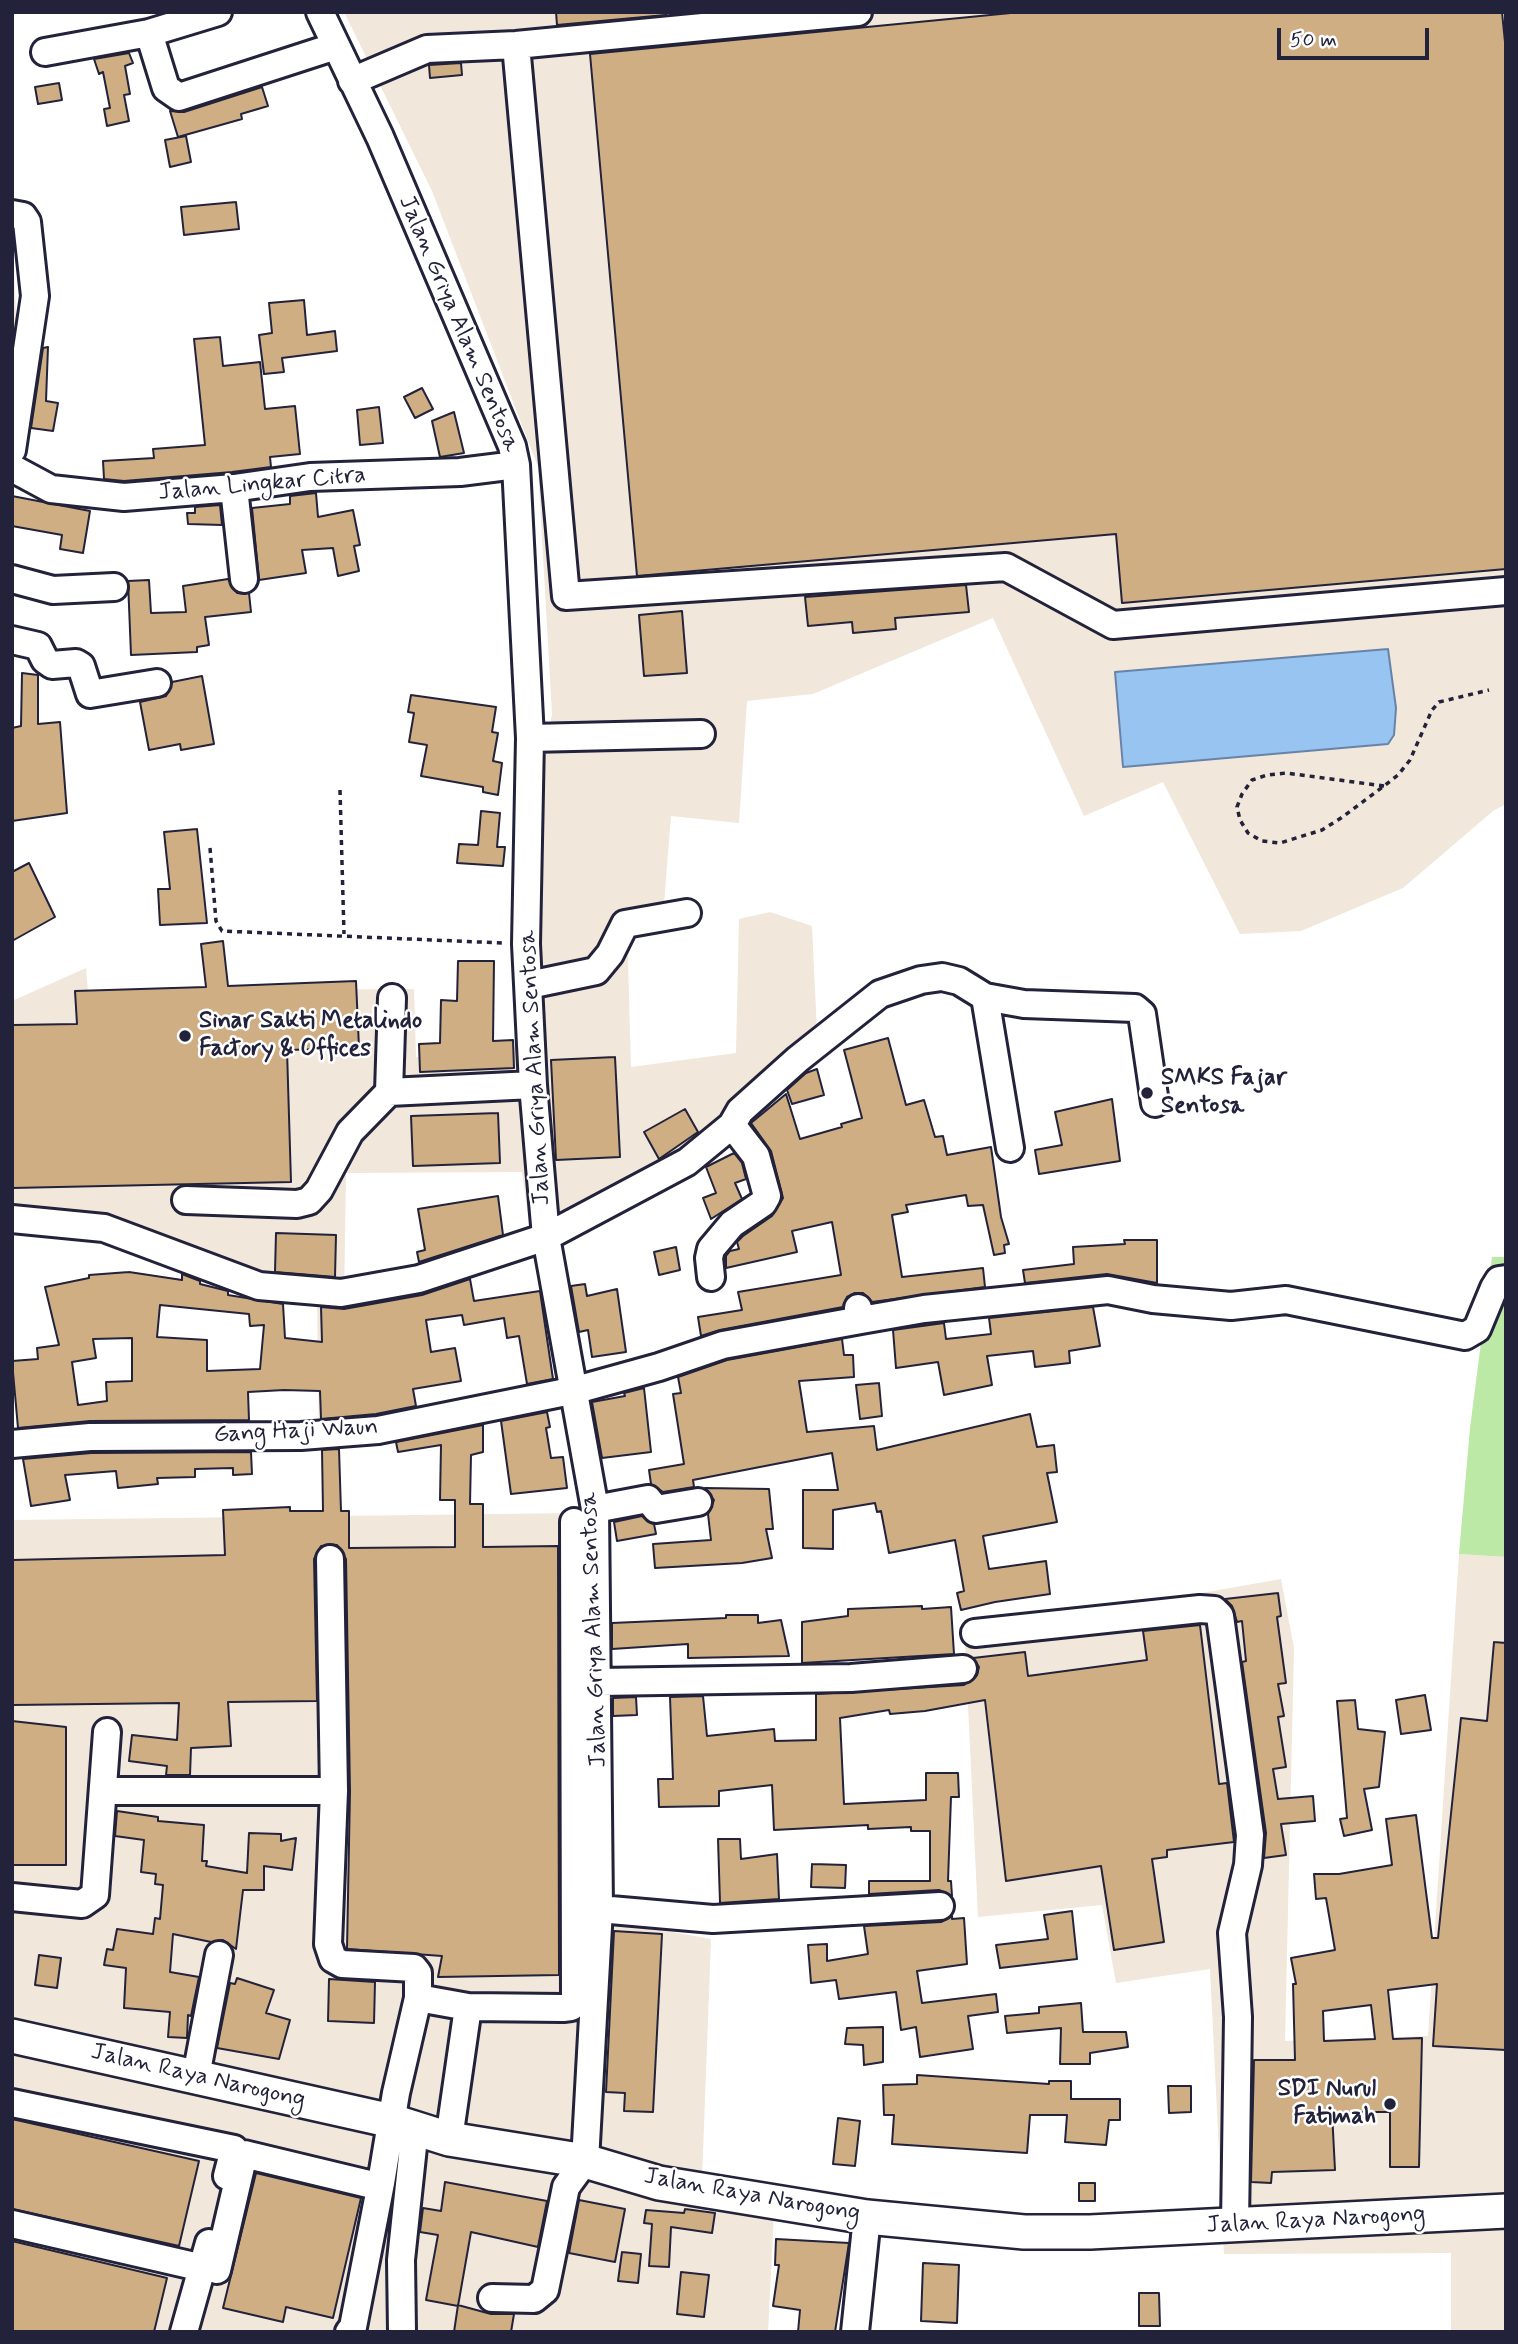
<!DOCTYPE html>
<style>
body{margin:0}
#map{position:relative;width:1518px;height:2344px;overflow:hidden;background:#fff;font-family:Mynerve,sans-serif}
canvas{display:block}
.frame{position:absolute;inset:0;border:14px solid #22223b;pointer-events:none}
.scale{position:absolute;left:1277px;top:28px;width:152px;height:32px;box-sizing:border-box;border:4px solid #22223b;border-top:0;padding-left:9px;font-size:21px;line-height:24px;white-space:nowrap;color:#22223b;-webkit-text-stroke:5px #fff;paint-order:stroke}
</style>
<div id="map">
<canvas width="1518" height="2344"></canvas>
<div class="frame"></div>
<div class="scale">50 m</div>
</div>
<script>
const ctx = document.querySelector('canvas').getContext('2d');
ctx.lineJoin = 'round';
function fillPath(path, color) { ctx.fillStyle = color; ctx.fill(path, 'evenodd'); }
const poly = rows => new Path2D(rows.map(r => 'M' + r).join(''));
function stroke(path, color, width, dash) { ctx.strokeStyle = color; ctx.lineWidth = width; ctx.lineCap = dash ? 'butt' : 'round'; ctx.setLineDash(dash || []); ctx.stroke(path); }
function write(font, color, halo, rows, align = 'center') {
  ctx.font = font + ' Mynerve,sans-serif'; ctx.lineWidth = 5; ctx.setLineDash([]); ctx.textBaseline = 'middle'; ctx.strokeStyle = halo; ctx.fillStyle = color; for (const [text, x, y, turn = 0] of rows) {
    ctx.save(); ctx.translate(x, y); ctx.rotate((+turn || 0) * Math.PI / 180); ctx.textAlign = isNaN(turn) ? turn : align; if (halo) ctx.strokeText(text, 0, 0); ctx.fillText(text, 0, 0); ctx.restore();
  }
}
fillPath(poly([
 [344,12,1506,12,1506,804,1493,811,1403,888,1301,931,1240,934,1163,782,1084,816,993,618,813,694,747,701,739,823,671,816,662,929,627,927,631,1067,736,1053,739,919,770,912,812,926,817,1032,702,1162,533,1253,522,1172,346,1173,344,1299,395,1290,411,1371,378,1374,379,1440,319,1449,317,1301,113,1236,12,1232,12,1001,86,968,88,991,414,989,416,1057,538,1045,540,788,552,714,538,467,432,191],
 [12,217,17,341,12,364],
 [579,1513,583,1916,711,1939,702,2179,775,2192,768,2332,12,2332,12,1520],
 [1459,1554,1506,1557,1506,2332,1451,2332,1451,2253,1224,2254,1210,1969,1116,1983,1102,1905,978,1917,964,1620,1106,1610,1281,1579,1294,1648,1285,2041,1428,2036]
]), '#f1e7da');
fillPath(poly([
 [1492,1257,1506,1257,1506,1557,1459,1554,1470,1428]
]), '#bce9a6');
const water = poly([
 [1388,649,1396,708,1394,735,1388,744,1123,767,1115,672,1388,649]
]);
fillPath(water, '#97c4f1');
stroke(water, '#6883a8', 2);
const building = poly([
 [556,12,666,12,666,15,557,25,556,12],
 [1021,12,1502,12,1506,52,1506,569,1122,603,1116,534,637,576,590,54,1021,12],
 [129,53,133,63,125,66,130,94,124,95,129,121,107,126,104,109,110,108,103,72,99,74,94,59,129,53],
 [461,63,462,75,430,78,429,65,461,63],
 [59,83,62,100,38,104,35,87,59,83],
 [262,87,268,106,241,114,242,119,178,137,170,111,184,112,262,87],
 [186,136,191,162,170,167,165,140,186,136],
 [236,202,239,229,184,235,181,207,236,202],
 [304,300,307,335,335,331,337,351,282,358,284,372,264,374,259,335,272,333,269,303,304,300],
 [220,337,223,366,260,362,265,409,295,406,300,454,270,457,271,467,232,472,124,481,104,479,103,461,154,458,153,449,205,445,194,339,220,337],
 [48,347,46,401,58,403,53,431,31,428,43,348,48,347],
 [422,388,433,409,415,418,404,397,422,388],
 [379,407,383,443,360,445,357,410,379,407],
 [454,412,464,453,440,457,432,421,454,412],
 [316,493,318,517,353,510,360,545,354,546,359,571,338,576,333,548,302,550,306,573,259,580,252,508,290,504,290,496,316,493],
 [12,496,90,511,83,553,60,549,62,535,12,526,12,496],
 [220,505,222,525,188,524,187,513,195,513,195,507,220,505],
 [228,579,237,593,249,593,251,612,205,617,209,645,197,647,197,652,131,655,128,581,149,580,151,613,186,612,183,586,228,579],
 [966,585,969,612,895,618,896,629,853,633,852,622,808,626,805,597,966,585],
 [682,611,687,673,644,676,639,615,682,611],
 [22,673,38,675,38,724,60,722,67,813,12,821,12,728,21,726,22,673],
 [202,676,214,744,181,750,180,744,149,750,140,702,166,696,172,682,202,676],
 [411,695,496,707,492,732,498,733,493,761,502,763,498,795,483,792,483,787,421,776,427,745,409,742,414,713,408,712,411,695],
 [481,811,500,813,497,847,505,847,503,866,457,863,459,844,478,845,481,811],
 [197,829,207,923,160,925,158,889,170,889,164,832,197,829],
 [29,863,55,917,12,941,12,872,29,863],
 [223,941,228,986,356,981,359,1048,287,1050,291,1182,12,1188,12,1025,77,1024,75,991,206,987,201,944,223,941],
 [458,961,494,961,493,1041,513,1040,514,1068,420,1072,419,1044,440,1043,441,1000,457,1001,458,961],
 [888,1038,906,1105,924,1100,935,1137,943,1136,947,1155,991,1147,1001,1217,1009,1244,1004,1245,1005,1253,994,1255,983,1205,968,1206,966,1195,906,1205,908,1212,892,1215,902,1277,983,1268,985,1287,872,1302,863,1293,855,1293,847,1297,843,1307,720,1330,701,1336,698,1317,742,1310,738,1292,841,1275,832,1222,792,1231,797,1252,726,1268,726,1256,730,1251,739,1249,737,1242,743,1236,772,1216,783,1198,771,1151,751,1123,786,1094,800,1139,842,1127,841,1124,862,1118,844,1050,888,1038],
 [615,1057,620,1157,556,1160,551,1060,615,1057],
 [817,1069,824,1095,792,1104,787,1090,806,1073,817,1069],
 [1112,1099,1120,1161,1039,1174,1035,1150,1062,1145,1055,1112,1112,1099],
 [685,1109,698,1132,659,1159,644,1132,685,1109],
 [498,1113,500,1163,413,1166,411,1116,498,1113],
 [734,1153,742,1163,746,1179,735,1183,742,1199,711,1219,703,1198,716,1193,706,1167,734,1153],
 [498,1196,503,1235,419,1262,417,1252,425,1250,418,1209,498,1196],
 [276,1233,336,1235,335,1277,275,1272,276,1233],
 [1124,1240,1157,1240,1157,1283,1107,1274,1025,1283,1023,1270,1074,1264,1073,1247,1125,1244,1124,1240],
 [676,1247,680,1270,659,1275,654,1252,676,1247],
 [129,1272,182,1280,182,1274,200,1281,200,1284,228,1291,228,1295,283,1304,285,1338,322,1342,321,1307,344,1309,422,1295,470,1279,474,1301,540,1291,553,1379,527,1384,519,1336,507,1338,504,1318,464,1325,462,1315,426,1320,431,1352,455,1348,461,1381,413,1389,416,1406,376,1414,321,1419,320,1391,284,1390,248,1392,249,1420,90,1421,18,1428,12,1361,38,1359,37,1348,59,1345,45,1287,89,1278,89,1275,129,1272],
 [160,1305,249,1314,250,1326,264,1325,260,1369,207,1371,207,1340,157,1337,160,1305],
 [132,1338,132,1381,106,1382,107,1401,78,1405,72,1362,96,1358,93,1339,132,1338],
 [585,1284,587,1296,617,1289,626,1352,592,1357,588,1330,579,1332,571,1286,585,1284],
 [1093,1307,1100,1346,1069,1351,1070,1363,1035,1367,1033,1351,987,1356,992,1385,944,1395,938,1362,896,1368,893,1330,944,1323,946,1339,991,1334,989,1318,1093,1307],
 [842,1339,844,1355,853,1355,854,1377,799,1381,807,1432,874,1426,877,1450,1030,1414,1037,1447,1054,1445,1057,1472,1047,1473,1057,1522,983,1536,989,1569,1046,1561,1050,1594,995,1602,961,1610,957,1593,964,1591,955,1540,889,1553,881,1511,877,1512,875,1503,833,1510,833,1549,803,1548,803,1490,838,1490,832,1453,693,1480,694,1487,663,1492,651,1484,649,1470,684,1464,673,1394,681,1393,678,1377,727,1360,842,1339],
 [879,1383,882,1416,860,1419,856,1385,879,1383],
 [644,1388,651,1452,602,1458,592,1402,625,1396,624,1393,644,1388],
 [547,1412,550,1427,546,1428,551,1458,563,1457,567,1488,511,1494,501,1421,547,1412],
 [483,1425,483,1452,471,1455,470,1504,483,1504,483,1547,558,1546,559,1975,438,1977,442,1956,347,1949,350,1791,346,1559,337,1545,321,1546,314,1559,317,1701,228,1702,231,1746,191,1748,190,1775,166,1775,167,1766,129,1761,132,1735,177,1740,179,1703,12,1705,12,1560,225,1555,223,1510,290,1507,290,1511,323,1511,322,1450,339,1449,341,1511,349,1511,349,1548,455,1547,455,1500,440,1500,441,1445,398,1452,396,1442,483,1425],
 [251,1452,252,1474,233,1475,233,1468,195,1469,195,1477,157,1478,158,1484,118,1488,116,1471,65,1475,70,1500,31,1506,23,1459,91,1453,251,1452],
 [705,1488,769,1489,773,1529,766,1529,772,1558,742,1563,655,1568,653,1544,711,1540,708,1514,714,1500,705,1488],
 [642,1516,654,1524,656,1534,617,1541,614,1522,642,1516],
 [1278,1593,1281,1616,1277,1617,1286,1683,1278,1684,1284,1716,1278,1717,1286,1767,1273,1769,1278,1799,1313,1796,1315,1821,1281,1824,1286,1855,1264,1858,1266,1833,1242,1662,1246,1661,1242,1621,1237,1622,1232,1606,1225,1599,1278,1593],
 [922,1606,922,1609,951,1607,954,1654,802,1663,802,1622,848,1616,848,1609,922,1606],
 [726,1615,758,1615,758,1623,781,1620,789,1656,688,1658,688,1644,612,1649,612,1623,726,1618,726,1615],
 [1200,1625,1219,1784,1227,1783,1234,1842,1167,1850,1167,1857,1152,1859,1164,1942,1114,1950,1101,1866,1006,1881,985,1700,925,1711,890,1714,889,1710,840,1718,844,1804,926,1800,926,1773,958,1773,959,1797,951,1797,948,1881,951,1881,952,1896,939,1890,869,1894,869,1881,930,1881,930,1831,911,1831,911,1827,868,1829,868,1825,774,1830,772,1785,719,1791,719,1806,659,1807,658,1779,673,1779,670,1697,703,1696,707,1736,774,1729,775,1741,816,1740,816,1694,964,1685,977,1675,979,1667,973,1658,1025,1652,1028,1676,1147,1660,1143,1631,1200,1625],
 [1494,1642,1506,1643,1506,2050,1433,2046,1437,1984,1388,1990,1393,2039,1422,2038,1419,2167,1390,2167,1390,2112,1332,2112,1335,2170,1272,2172,1271,2183,1251,2182,1254,2060,1295,2060,1293,1984,1296,1984,1291,1958,1335,1950,1326,1898,1316,1899,1314,1874,1339,1874,1392,1865,1386,1819,1416,1815,1432,1938,1438,1938,1461,1718,1487,1721,1494,1642],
 [1371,2005,1375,2039,1324,2041,1323,2011,1371,2005],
 [1425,1695,1431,1730,1401,1734,1396,1700,1425,1695],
 [636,1697,637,1715,613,1716,613,1698,636,1697],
 [1355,1700,1358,1729,1385,1732,1379,1787,1364,1789,1372,1830,1344,1836,1340,1819,1347,1818,1337,1701,1355,1700],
 [12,1721,66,1727,66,1865,12,1865,12,1721],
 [117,1811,158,1817,158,1821,204,1825,202,1861,207,1861,206,1866,247,1873,249,1833,281,1834,281,1841,296,1838,292,1870,264,1866,264,1890,243,1890,236,1949,223,1940,211,1942,173,1934,170,1972,199,1977,191,2016,188,2015,187,2038,168,2037,170,2012,124,2008,126,1968,104,1965,107,1949,113,1950,117,1929,153,1934,155,1918,160,1919,163,1885,155,1884,156,1874,141,1872,144,1840,115,1836,117,1811],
 [718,1839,740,1839,741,1859,777,1854,779,1899,720,1903,718,1839],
 [812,1864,846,1865,845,1888,811,1887,812,1864],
 [1072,1911,1077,1959,1000,1968,996,1945,1048,1939,1044,1915,1072,1911],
 [952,1916,952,1919,964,1918,967,1964,917,1971,922,2003,996,1994,998,2012,968,2016,973,2049,920,2057,916,2027,901,2030,896,1992,839,1999,836,1980,811,1983,808,1945,827,1944,827,1961,868,1954,864,1926,941,1922,952,1916],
 [614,1931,662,1934,653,2112,624,2111,625,2093,606,2092,614,1931],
 [39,1955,61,1958,57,1988,35,1985,39,1955],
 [237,1978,274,1990,266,2013,290,2020,279,2059,217,2048,230,1983,235,1984,237,1978],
 [329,1979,375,1982,374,2023,328,2021,329,1979],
 [1081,2003,1083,2032,1126,2032,1128,2047,1090,2053,1090,2064,1060,2064,1061,2028,1007,2033,1005,2016,1039,2013,1039,2007,1081,2003],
 [883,2027,883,2062,864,2065,863,2045,845,2044,847,2028,883,2027],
 [917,2075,1049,2084,1049,2081,1071,2081,1071,2099,1120,2099,1120,2120,1109,2120,1106,2145,1065,2142,1067,2115,1030,2115,1027,2153,892,2144,894,2115,884,2115,883,2085,917,2084,917,2075],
 [1168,2086,1191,2086,1191,2112,1169,2113,1168,2086],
 [838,2118,860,2121,855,2166,833,2164,838,2118],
 [12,2119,199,2161,179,2246,12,2209,12,2119],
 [256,2173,361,2198,333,2318,286,2307,283,2322,223,2308,256,2173],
 [445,2182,547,2201,538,2247,471,2232,458,2306,426,2300,438,2235,420,2232,423,2208,441,2211,445,2182],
 [1079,2183,1095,2183,1095,2201,1079,2201,1079,2183],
 [579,2200,625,2209,615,2262,569,2253,579,2200],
 [685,2209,715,2213,712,2233,671,2227,669,2267,649,2266,652,2224,644,2223,646,2210,684,2213,685,2209],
 [776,2239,849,2243,835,2332,798,2332,800,2310,773,2306,779,2265,775,2265,776,2239],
 [12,2241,167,2278,154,2332,12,2332,12,2241],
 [622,2252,641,2254,638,2283,618,2281,622,2252],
 [923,2263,959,2265,957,2323,921,2321,923,2263],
 [681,2272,709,2275,704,2317,677,2314,681,2272],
 [1139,2293,1159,2293,1160,2326,1139,2326,1139,2293],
 [458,2305,491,2314,514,2314,511,2332,454,2332,458,2305]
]);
fillPath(building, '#d0ae83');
stroke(building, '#22223b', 2);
const minor = poly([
 [320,12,380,137,512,446,516,465,530,738,526,944,533,1085,546,1237,595,1509,599,1909,585,2161,566,2187,545,2290,534,2299,492,2298],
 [149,33,166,88,179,97,336,46],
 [516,45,566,596,1006,567,1113,625,1506,591],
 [45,52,149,33,218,12],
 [352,81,427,49,516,45,858,12],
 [12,214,23,216,27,222,35,296,12,450],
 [12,468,51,489,124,497,234,488,310,477,460,472,516,465],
 [234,488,244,579],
 [12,579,53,590,114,587],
 [12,640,38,646,45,660,52,665,76,663,81,666,90,694,157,683],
 [530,738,701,734],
 [529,985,596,971,610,954,625,924,687,913],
 [985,997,1024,1004,1135,1008,1142,1014,1155,1103],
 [389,1092,392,998],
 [186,1200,297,1204,309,1201,319,1190,350,1132,389,1092,533,1085],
 [12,1219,104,1228,259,1286,341,1293,419,1279,546,1237,687,1162,732,1125,740,1111,798,1059,880,994,921,980,942,977,959,981,985,997,1010,1148],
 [711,1277,709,1258,711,1249,732,1224,763,1203,767,1196,756,1156,732,1125],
 [858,1308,861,1320,924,1309,1108,1290,1153,1299,1231,1306,1286,1300,1465,1336,1477,1329,1494,1288,1499,1280,1506,1279],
 [12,1444,90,1437,301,1436,378,1430,576,1390,659,1367,723,1345,861,1320],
 [595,1509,648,1499,656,1509,698,1502],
 [975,1633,1200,1609,1214,1610,1220,1616,1250,1835,1248,1865,1232,1933,1238,2017,1235,2224],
 [599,1682,851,1678,963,1669],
 [103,1791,334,1791],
 [12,1897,82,1904,95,1895,107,1732],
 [599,1909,713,1919,940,1906],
 [418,1998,468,2007,563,2008,571,2007,575,1999,574,1522],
 [196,2076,219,1955],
 [12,2103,234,2149,227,2176],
 [449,2139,468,2007],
 [12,2224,203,2268],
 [217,2270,244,2154,377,2186,381,2183,396,2093,418,1998,418,1973,414,1968,342,1964,333,1959,328,1944,334,1791,330,1559],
 [184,2332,209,2243],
 [349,2332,353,2327,381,2183],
 [402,2332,401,2260,415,2128],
 [855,2332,867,2217]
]);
const major = poly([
 [12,2036,392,2121,449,2139,585,2161,659,2183,867,2217,1024,2232,1090,2232,1506,2211]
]);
stroke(minor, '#22223b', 32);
stroke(major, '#22223b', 38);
stroke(poly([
 [1384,786,1286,773,1267,775,1252,780,1242,794,1237,807,1240,820,1248,833,1262,841,1280,843,1322,830,1341,818,1384,786,1398,775,1410,760,1432,710,1439,702,1489,690],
 [340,790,344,934],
 [210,848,216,921,222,931,503,943]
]), '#22223b', 3.5, [5, 5]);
stroke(minor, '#fff', 26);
stroke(major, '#fff', 33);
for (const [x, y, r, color] of [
 [185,1036,7,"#22223b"],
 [1147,1093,7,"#22223b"],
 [1390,2104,7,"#22223b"]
]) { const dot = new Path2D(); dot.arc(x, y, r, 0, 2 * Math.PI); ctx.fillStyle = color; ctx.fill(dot); stroke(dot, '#fff', 2.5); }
write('24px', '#22223b', '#fff', [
 ["Jalan Griya Alam Sentosa",458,324,67],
 ["Jalan Lingkar Citra",262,485,-5],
 ["Jalan Griya Alam Sentosa",536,1068,-93],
 ["Gang Haji Waun",296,1432,-3],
 ["Jalan Griya Alam Sentosa",595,1630,-92],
 ["Jalan Raya Narogong",198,2077,13],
 ["Jalan Raya Narogong",752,2196,10],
 ["Jalan Raya Narogong",1316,2221,-3]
]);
write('bold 24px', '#22223b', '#fff', [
 ["Sinar Sakti Metalindo",199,1022],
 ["Factory & Offices",199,1050],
 ["SMKS Fajar",1161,1079],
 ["Sentosa",1161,1107],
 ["SDI Nurul",1376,2090,"right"],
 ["Fatimah",1376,2118,"right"]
], 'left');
</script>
